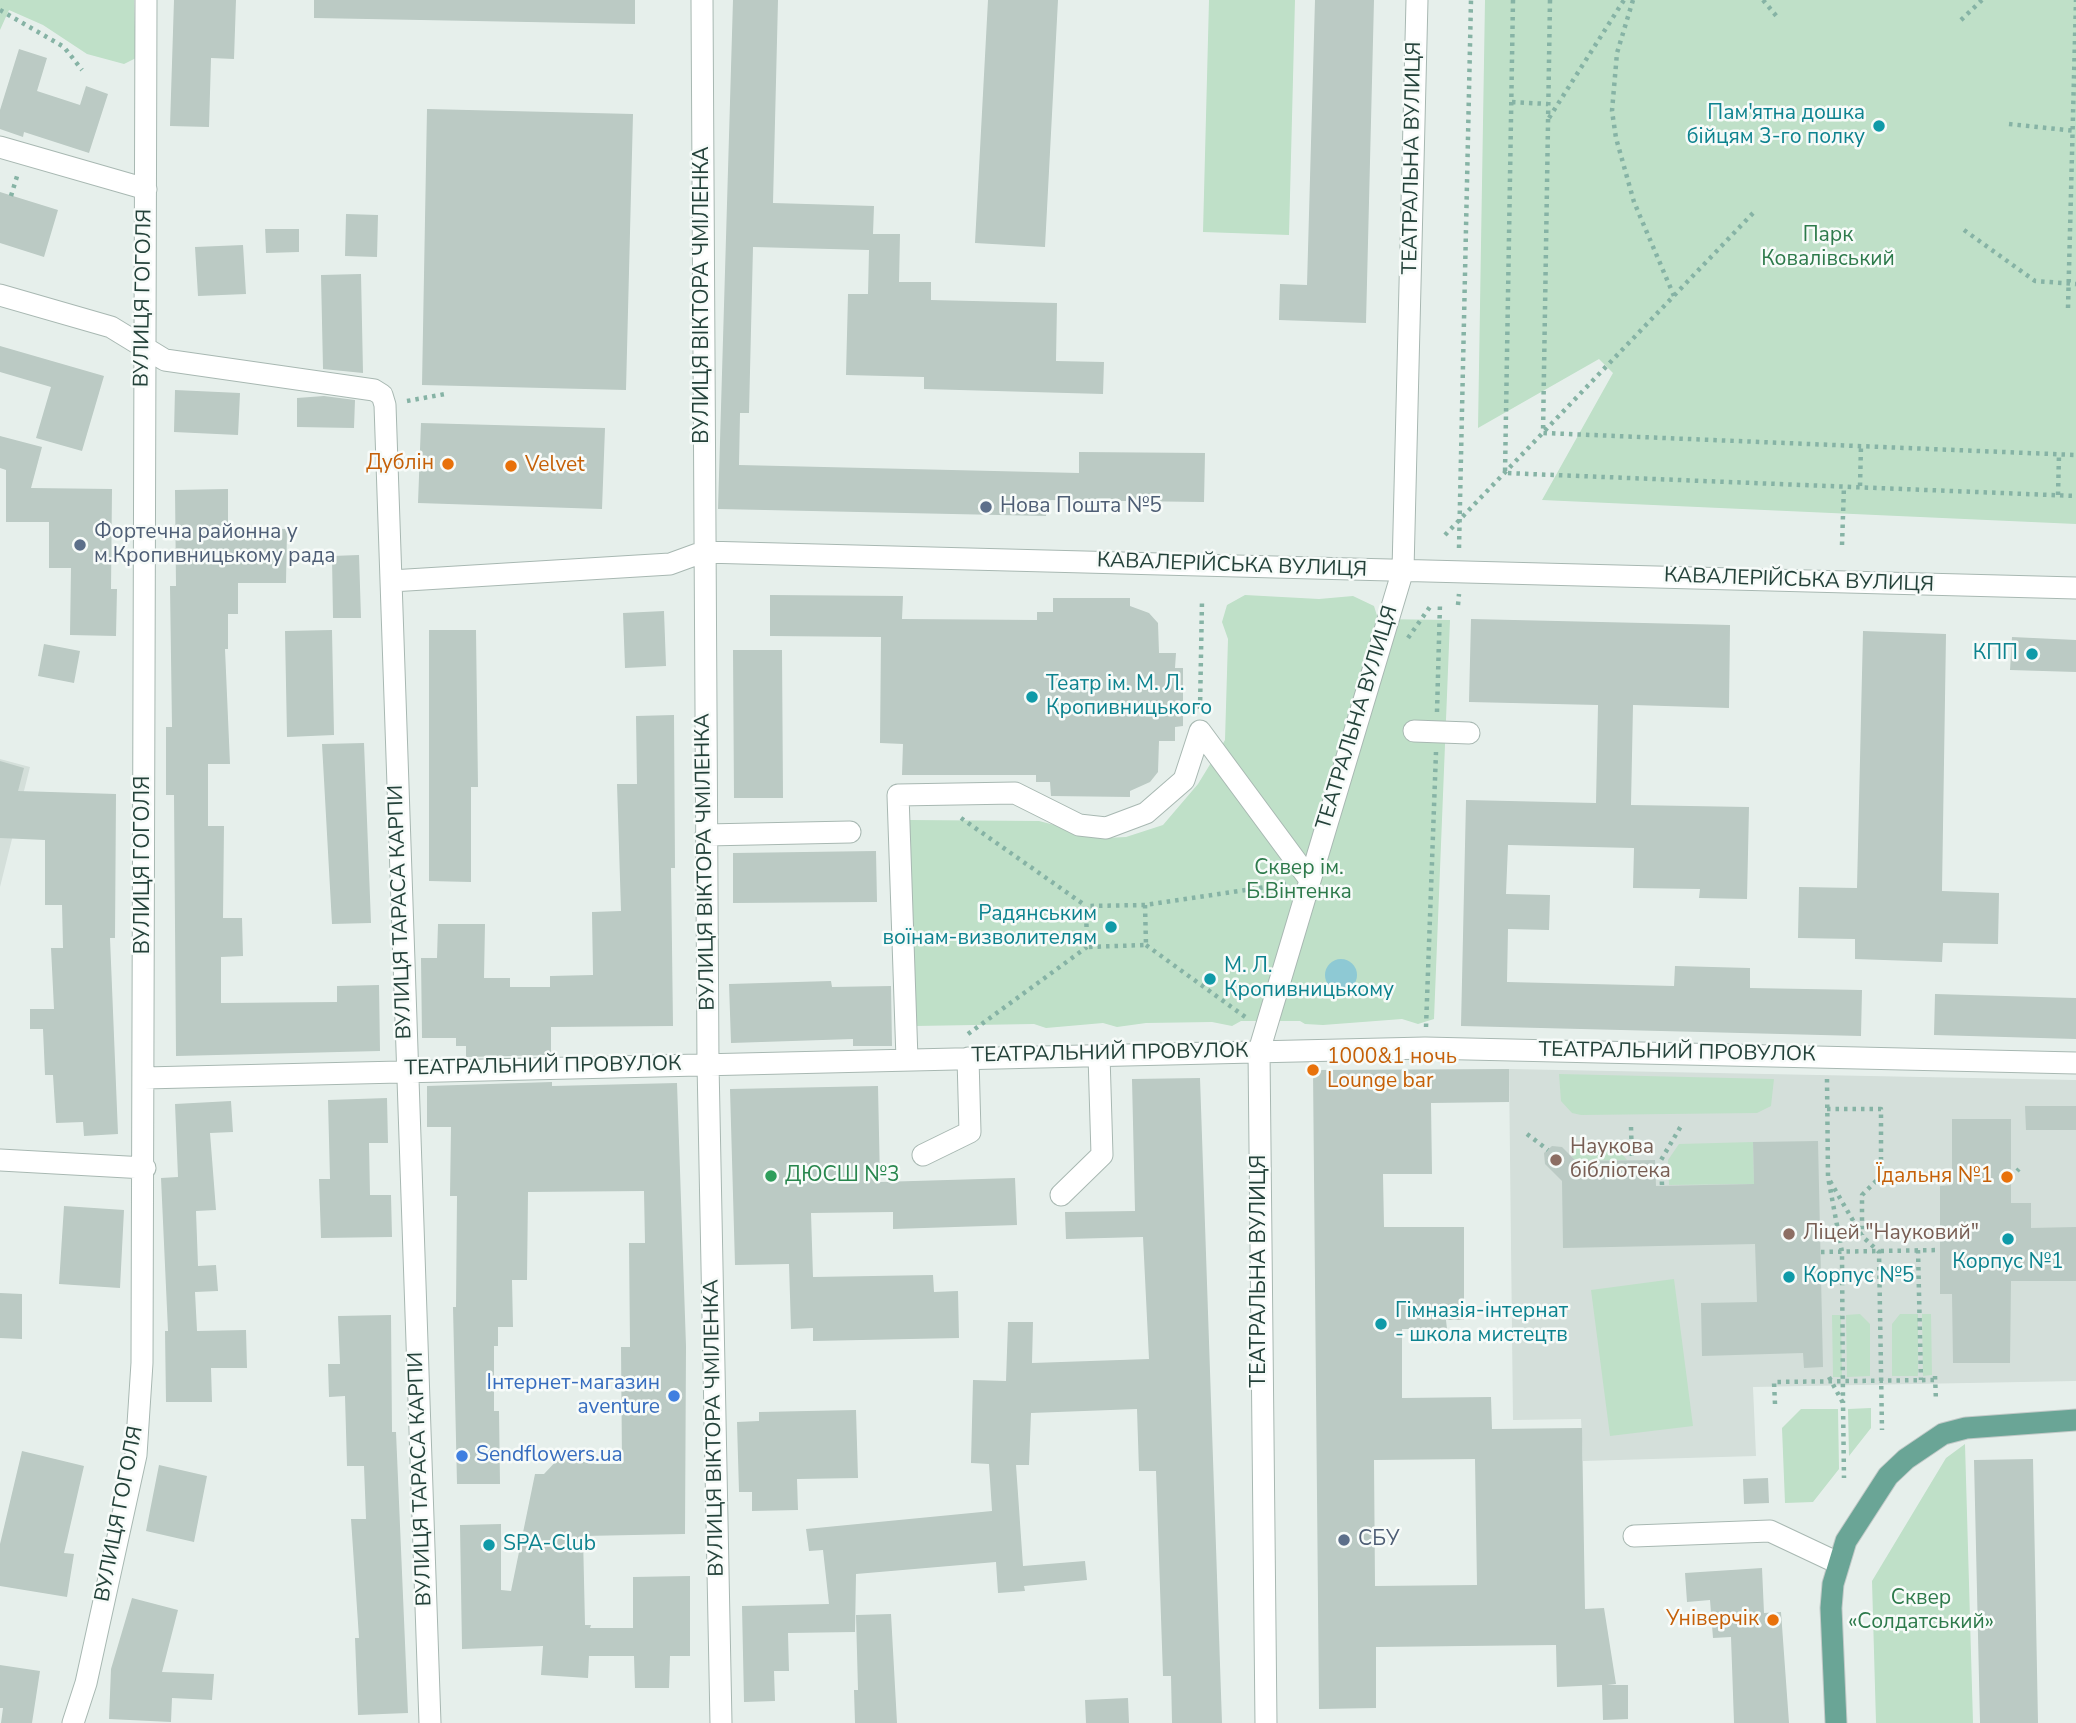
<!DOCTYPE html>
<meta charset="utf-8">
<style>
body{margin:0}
canvas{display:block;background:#e6efeb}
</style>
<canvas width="2076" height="1723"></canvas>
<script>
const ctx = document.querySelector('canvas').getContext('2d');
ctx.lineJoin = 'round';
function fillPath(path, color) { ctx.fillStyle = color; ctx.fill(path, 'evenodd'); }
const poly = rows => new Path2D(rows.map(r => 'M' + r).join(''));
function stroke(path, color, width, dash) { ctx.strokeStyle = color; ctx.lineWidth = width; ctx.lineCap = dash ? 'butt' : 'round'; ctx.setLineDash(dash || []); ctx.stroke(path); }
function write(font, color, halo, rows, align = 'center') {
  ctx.font = font + ' "Nunito Sans",sans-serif'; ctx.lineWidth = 5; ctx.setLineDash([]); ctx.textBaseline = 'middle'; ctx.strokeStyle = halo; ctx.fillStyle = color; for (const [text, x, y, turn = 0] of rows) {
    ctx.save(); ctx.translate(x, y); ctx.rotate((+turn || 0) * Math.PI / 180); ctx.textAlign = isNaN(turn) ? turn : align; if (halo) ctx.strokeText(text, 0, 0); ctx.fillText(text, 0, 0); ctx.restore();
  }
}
fillPath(poly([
 [0,759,30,767,0,887],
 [1509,1069,2076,1080,2076,1381,1753,1387,1756,1456,1583,1461,1581,1419,1513,1420]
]), '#d4dfda');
fillPath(poly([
 [0,0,134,0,136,58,124,64,87,54,43,25,9,10,0,30],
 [1209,0,1295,0,1289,235,1203,232],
 [1485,0,2076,0,2076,524,1542,500,1613,373,1599,359,1478,428],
 [1245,595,1319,599,1353,596,1374,606,1378,619,1450,620,1434,1019,1418,1024,1402,1019,1323,1025,1305,1024,1300,1021,1241,1021,1232,1026,1212,1022,1146,1023,1117,1027,1103,1023,1046,1028,1034,1024,915,1026,909,820,1039,821,1105,838,1126,837,1163,825,1198,784,1225,740,1228,639,1222,622,1227,605],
 [1559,1074,1774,1079,1771,1106,1757,1113,1581,1115,1572,1113,1561,1101],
 [1753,1142,1754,1184,1669,1185,1668,1160,1679,1144],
 [1572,1145,1609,1145,1619,1150,1627,1160,1576,1161,1572,1157],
 [1674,1279,1693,1426,1610,1436,1591,1290],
 [1860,1314,1870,1324,1870,1376,1847,1377,1846,1315],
 [1900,1314,1918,1314,1918,1376,1892,1376,1892,1324],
 [1922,1314,1931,1314,1932,1375,1923,1376],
 [1832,1315,1841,1315,1842,1377,1833,1377],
 [1871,1408,1871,1428,1849,1456,1848,1409],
 [1801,1409,1838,1409,1839,1469,1813,1502,1785,1503,1782,1428],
 [1965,1444,1973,1723,1876,1723,1872,1581,1946,1458]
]), '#bfe0c8');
fillPath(poly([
 '1325 975a16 16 0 1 1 32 0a16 16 0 1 1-32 0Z'
]), '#8ec9d4');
fillPath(poly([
 [174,0,236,0,234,59,211,58,209,127,170,126],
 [314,0,635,0,635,24,314,18],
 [733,0,778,0,773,203,874,206,873,234,900,234,899,282,931,282,931,300,1057,303,1056,361,1104,362,1103,394,924,389,924,377,846,375,848,294,868,294,869,250,753,247,749,413,740,413,739,465,1079,473,1079,452,1205,453,1204,502,1047,500,1046,516,718,509],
 [988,0,1058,0,1045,247,975,243],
 [1315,0,1374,0,1366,323,1279,320,1280,284,1307,285],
 [19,49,47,58,37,91,80,105,86,86,108,94,89,153,24,132,23,137,0,129,0,110],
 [427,109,633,114,626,390,422,385],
 [0,192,58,210,44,257,0,243],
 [346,214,378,215,377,257,345,256],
 [265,229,299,229,299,252,266,253],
 [243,245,246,294,198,296,195,247],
 [361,274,363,373,323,369,321,275],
 [0,346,104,376,82,451,36,438,51,387,0,372],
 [175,390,240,393,238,435,174,432],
 [324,396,355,400,354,428,297,427,297,398],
 [421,423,605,428,602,509,418,503],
 [0,436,42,447,31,488,112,489,111,589,117,589,116,636,70,635,71,568,49,568,49,522,6,522,6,470,0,468],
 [228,489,228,528,287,529,286,583,238,583,238,614,228,614,228,649,225,649,230,764,208,764,208,826,224,826,223,918,242,918,243,956,221,957,221,1003,337,1002,337,986,379,985,380,1051,176,1056,174,795,166,795,166,727,172,727,170,586,176,586,175,490],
 [359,555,361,618,333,618,332,556],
 [770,595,903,596,902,619,1037,620,1037,612,1053,612,1053,598,1130,598,1130,606,1149,613,1158,623,1159,653,1176,653,1175,668,1183,668,1183,726,1175,727,1175,741,1159,741,1158,772,1150,782,1130,791,1130,797,1051,796,1050,782,1036,782,1036,775,902,775,903,744,880,743,881,637,770,636],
 [664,611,666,666,625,668,623,613],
 [1471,619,1730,625,1729,708,1633,705,1631,805,1749,807,1747,899,1699,898,1700,889,1633,888,1634,848,1508,845,1506,894,1550,895,1549,930,1508,929,1507,982,1674,986,1675,966,1750,968,1750,988,1862,990,1861,1036,1461,1026,1466,800,1596,803,1598,705,1469,702],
 [332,630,334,735,287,737,285,631],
 [429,630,476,630,478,787,471,787,471,882,429,881],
 [1863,631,1946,634,1942,891,1999,893,1998,944,1943,943,1942,962,1855,959,1855,939,1798,938,1799,887,1857,888],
 [2012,637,2076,640,2076,672,2010,670],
 [44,644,80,651,74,683,38,676],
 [733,650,782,650,783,798,734,798],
 [674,715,675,868,671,868,673,1026,551,1027,551,1055,466,1057,466,1046,456,1046,456,1038,422,1038,421,958,437,958,438,924,485,924,484,978,510,978,510,987,550,987,550,976,593,975,592,912,621,911,617,784,637,784,636,716],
 [364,743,371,923,332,924,322,744],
 [0,761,24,768,18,791,116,794,115,938,110,938,118,1134,84,1136,83,1122,56,1123,53,1075,45,1075,43,1029,30,1029,30,1009,54,1009,51,948,63,948,62,905,45,905,45,840,0,838],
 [876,851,877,902,733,903,733,853],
 [831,981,832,987,891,986,892,1046,853,1046,853,1039,731,1043,729,984],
 [1935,994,2076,998,2076,1039,1934,1035],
 [1509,1069,1509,1102,1431,1103,1432,1174,1383,1174,1384,1227,1464,1227,1464,1320,1446,1320,1447,1329,1402,1329,1402,1398,1491,1397,1492,1429,1582,1428,1585,1609,1604,1608,1616,1684,1607,1685,1628,1685,1628,1719,1603,1720,1602,1685,1557,1687,1556,1645,1376,1647,1376,1708,1319,1709,1313,1070],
 [1475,1459,1477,1585,1375,1586,1374,1460],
 [1200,1078,1222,1723,1172,1723,1171,1676,1163,1676,1156,1471,1139,1471,1137,1409,1031,1413,1029,1465,1016,1465,1023,1566,1085,1561,1087,1580,1024,1586,1025,1591,998,1593,996,1562,856,1574,855,1632,788,1633,789,1671,774,1671,775,1701,744,1702,742,1606,829,1604,823,1550,809,1551,806,1529,992,1511,989,1464,971,1463,973,1380,1006,1381,1008,1322,1033,1322,1032,1363,1149,1359,1143,1237,1066,1239,1065,1212,1135,1211,1132,1079],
 [552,1082,552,1086,677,1083,686,1346,685,1534,583,1536,585,1625,591,1625,590,1628,633,1628,633,1577,690,1576,690,1656,670,1656,669,1688,635,1688,634,1656,589,1656,588,1678,541,1675,543,1646,462,1649,460,1525,501,1524,501,1590,511,1591,535,1474,544,1474,559,1458,596,1464,622,1464,621,1347,630,1347,629,1243,645,1243,644,1191,528,1192,527,1280,512,1280,513,1327,498,1327,498,1346,494,1346,494,1411,499,1411,500,1484,457,1484,453,1307,456,1307,457,1196,450,1196,451,1127,427,1127,427,1086],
 [878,1086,880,1182,1015,1178,1017,1225,893,1229,893,1212,811,1213,813,1277,933,1275,934,1292,958,1291,959,1338,813,1341,813,1328,791,1329,789,1264,735,1265,730,1089],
 [387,1098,388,1143,369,1143,370,1195,391,1195,392,1237,321,1238,319,1179,330,1179,328,1100],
 [231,1101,233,1132,210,1133,216,1210,196,1211,198,1266,216,1265,218,1291,195,1292,197,1331,246,1330,247,1368,211,1368,212,1402,166,1402,165,1331,168,1331,161,1178,178,1177,175,1104],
 [2025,1106,2076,1106,2076,1130,2026,1130],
 [1952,1119,2011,1119,2011,1203,2031,1203,2031,1228,2076,1227,2076,1281,2011,1281,2010,1363,1953,1363,1952,1294,1940,1294,1940,1186,1952,1185],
 [1818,1141,1823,1367,1804,1368,1803,1353,1702,1356,1701,1303,1757,1302,1755,1244,1563,1248,1562,1181,1545,1164,1544,1153,1552,1146,1562,1147,1576,1161,1655,1160,1656,1186,1754,1184,1753,1142],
 [64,1206,124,1210,120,1288,59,1284],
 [0,1293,22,1294,22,1339,0,1338],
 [391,1315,392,1432,396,1432,408,1713,358,1715,355,1638,359,1638,351,1519,366,1519,364,1466,347,1466,345,1396,329,1397,328,1364,340,1364,338,1316],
 [856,1410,858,1478,797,1479,798,1510,752,1511,752,1492,739,1492,737,1422,759,1421,759,1412],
 [22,1451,84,1466,64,1553,74,1554,67,1597,0,1586,0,1544],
 [2033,1459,2038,1723,1980,1723,1974,1460],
 [159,1465,207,1476,194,1542,146,1531],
 [1768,1478,1769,1503,1744,1504,1743,1479],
 [1762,1568,1764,1613,1781,1612,1789,1723,1734,1723,1731,1637,1713,1638,1710,1600,1687,1602,1685,1573],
 [132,1598,178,1610,162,1672,214,1674,212,1700,172,1698,171,1722,109,1719,111,1669],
 [891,1614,897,1723,855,1723,854,1690,858,1690,856,1615],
 [0,1665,40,1671,32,1723,1,1723,3,1708,0,1708],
 [1128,1698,1129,1723,1086,1723,1085,1700]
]), '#bbcac4');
const minor = poly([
 [702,0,708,1063,721,1723],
 [0,147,146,189],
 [0,295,111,327,165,360,374,390,382,395,385,405,430,1723],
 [391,581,670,564,703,552,2076,588],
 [1414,731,1469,733],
 [706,835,850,832],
 [907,1059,898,795,1015,793,1079,825,1106,828,1146,813,1184,780,1200,731,1310,880],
 [144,1078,1425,1048,2076,1063],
 [923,1155,970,1132,968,1058],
 [0,1160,145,1168],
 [1061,1195,1102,1155,1099,1055],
 [1634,1536,1770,1531,1838,1563],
 [73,1723,86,1683,136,1455,142,1363,146,0],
 [1266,1723,1259,1051,1403,570,1417,0]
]);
const major = poly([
 [1836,1723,1831,1608,1833,1584,1846,1541,1888,1476,1906,1459,1943,1434,1966,1428,2076,1420]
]);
stroke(minor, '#a8b8b2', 23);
stroke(major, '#c2cac8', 23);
stroke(poly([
 [1513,0,1505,473,2076,496],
 [1550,0,1543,433,2076,455],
 [1633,0,1617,53,1612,111,1616,138,1634,202,1674,296],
 [1763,0,1778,18],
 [0,10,64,47,82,70],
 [1961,20,1982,0],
 [1512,102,1548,104],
 [1549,118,1624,0],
 [2009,124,2076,131],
 [11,196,18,173],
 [1964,230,2035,281,2076,284],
 [2068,308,2076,0],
 [407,401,445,394],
 [1860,486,1861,446],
 [2058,495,2059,455],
 [1445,535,1755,211],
 [1842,545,1844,486],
 [1459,548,1471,0],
 [1458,605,1459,594],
 [1408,638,1432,604],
 [1200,709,1202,601],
 [1437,712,1440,604],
 [961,818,1086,906],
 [1145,905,1146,945,1087,947,1086,906,1145,905,1286,884],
 [1146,945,1248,1019],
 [1426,1027,1436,752],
 [968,1034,1087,947],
 [1827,1079,1828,1177,1842,1252,1843,1403],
 [1827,1109,1881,1109,1881,1176,1862,1195,1862,1235],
 [1631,1127,1632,1160],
 [1527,1134,1548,1150],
 [2011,1177,2019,1169],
 [1830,1181,1862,1236,1879,1252,1882,1430],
 [1662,1185,1661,1160,1681,1126],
 [1918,1250,1921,1380],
 [1821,1252,1940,1250],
 [1935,1376,1936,1401],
 [1829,1377,1843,1403,1844,1478],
 [1775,1404,1774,1382,1935,1380]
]), '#86b3a5', 4.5, [3.5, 5]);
stroke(minor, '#fff', 21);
stroke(major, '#6aa596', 21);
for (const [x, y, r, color] of [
 [1879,126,7,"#0f9aa8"],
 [448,464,7,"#e8710a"],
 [511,466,7,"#e8710a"],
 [986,507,7,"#5c6f8a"],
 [80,545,7,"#5c6f8a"],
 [2032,654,7,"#0f9aa8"],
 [1032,697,7,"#0f9aa8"],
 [1111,927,7,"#0f9aa8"],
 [1210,979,7,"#0f9aa8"],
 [1313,1070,7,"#e8710a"],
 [1556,1160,7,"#8d6e63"],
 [771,1176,7,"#2e9e5b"],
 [2007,1177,7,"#e8710a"],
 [1789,1234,7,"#8d6e63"],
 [2008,1239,7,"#0f9aa8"],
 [1789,1277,7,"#0f9aa8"],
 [1381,1324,7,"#0f9aa8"],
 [674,1396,7,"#3f7fe0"],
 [462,1456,7,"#3f7fe0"],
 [1344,1540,7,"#5c6f8a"],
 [489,1545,7,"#0f9aa8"],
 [1773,1620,7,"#e8710a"]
]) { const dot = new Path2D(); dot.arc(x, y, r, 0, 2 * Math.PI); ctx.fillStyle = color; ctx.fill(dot); stroke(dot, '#f7fbf9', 2.5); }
write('21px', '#0d838f', '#f7fbf9', [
 ["Пам'ятна дошка",1865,114,"right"],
 ["бійцям 3-го полку",1865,138,"right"],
 ["КПП",2018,654,"right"],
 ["Театр ім. М. Л.",1046,685],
 ["Кропивницького",1046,709],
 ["Радянським",1097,915,"right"],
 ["воїнам-визволителям",1097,939,"right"],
 ["М. Л.",1224,967],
 ["Кропивницькому",1224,991],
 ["Корпус №1",2008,1263,"center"],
 ["Корпус №5",1803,1277],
 ["Гімназія-інтернат",1395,1312],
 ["- школа мистецтв",1395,1336],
 ["SPA-Club",503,1545]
], 'left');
write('21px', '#24423a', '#f7fbf9', [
 ["ТЕАТРАЛЬНА ВУЛИЦЯ",1413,158,-89],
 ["ВУЛИЦЯ ВІКТОРА ЧМІЛЕНКА",703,295,-90],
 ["ВУЛИЦЯ ГОГОЛЯ",144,298,-89],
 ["КАВАЛЕРІЙСЬКА ВУЛИЦЯ",1232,566,2],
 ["КАВАЛЕРІЙСЬКА ВУЛИЦЯ",1799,581,2],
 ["ТЕАТРАЛЬНА ВУЛИЦЯ",1358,718,-73],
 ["ВУЛИЦЯ ВІКТОРА ЧМІЛЕНКА",706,862,-91],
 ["ВУЛИЦЯ ГОГОЛЯ",144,865,-90],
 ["ВУЛИЦЯ ТАРАСА КАРПИ",401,912,-92],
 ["ТЕАТРАЛЬНИЙ ПРОВУЛОК",1677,1053,1],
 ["ТЕАТРАЛЬНИЙ ПРОВУЛОК",1110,1054,-1],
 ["ТЕАТРАЛЬНИЙ ПРОВУЛОК",543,1067,-1],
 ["ТЕАТРАЛЬНА ВУЛИЦЯ",1260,1271,-90],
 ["ВУЛИЦЯ ВІКТОРА ЧМІЛЕНКА",715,1428,-91],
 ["ВУЛИЦЯ ТАРАСА КАРПИ",421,1479,-92],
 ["ВУЛИЦЯ ГОГОЛЯ",120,1514,-79]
]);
write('21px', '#2d7a4b', '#f7fbf9', [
 ["Парк",1828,236],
 ["Ковалівський",1828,260],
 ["Сквер ім.",1299,869],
 ["Б.Вінтенка",1299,893],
 ["Сквер",1921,1599],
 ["«Солдатський»",1921,1623]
]);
write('21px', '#c56008', '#f7fbf9', [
 ["Дублін",434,464],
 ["Velvet",525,466,"left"],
 ["1000&1 ночь",1327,1058,"left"],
 ["Lounge bar",1327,1082,"left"],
 ["Їдальня №1",1993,1177],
 ["Універчік",1759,1620]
], 'right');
write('21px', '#4e5e75', '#f7fbf9', [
 ["Нова Пошта №5",1000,507],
 ["Фортечна районна у",94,533],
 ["м.Кропивницькому рада",94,557],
 ["СБУ",1358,1540]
], 'left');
write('21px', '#785e54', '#f7fbf9', [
 ["Наукова",1570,1148],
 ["бібліотека",1570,1172],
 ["Ліцей \"Науковий\"",1803,1234]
], 'left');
write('21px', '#27864d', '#f7fbf9', [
 ["ДЮСШ №3",785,1176]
], 'left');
write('21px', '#366cbe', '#f7fbf9', [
 ["Інтернет-магазин",660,1384],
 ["aventure",660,1408],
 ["Sendflowers.ua",476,1456,"left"]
], 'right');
</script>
